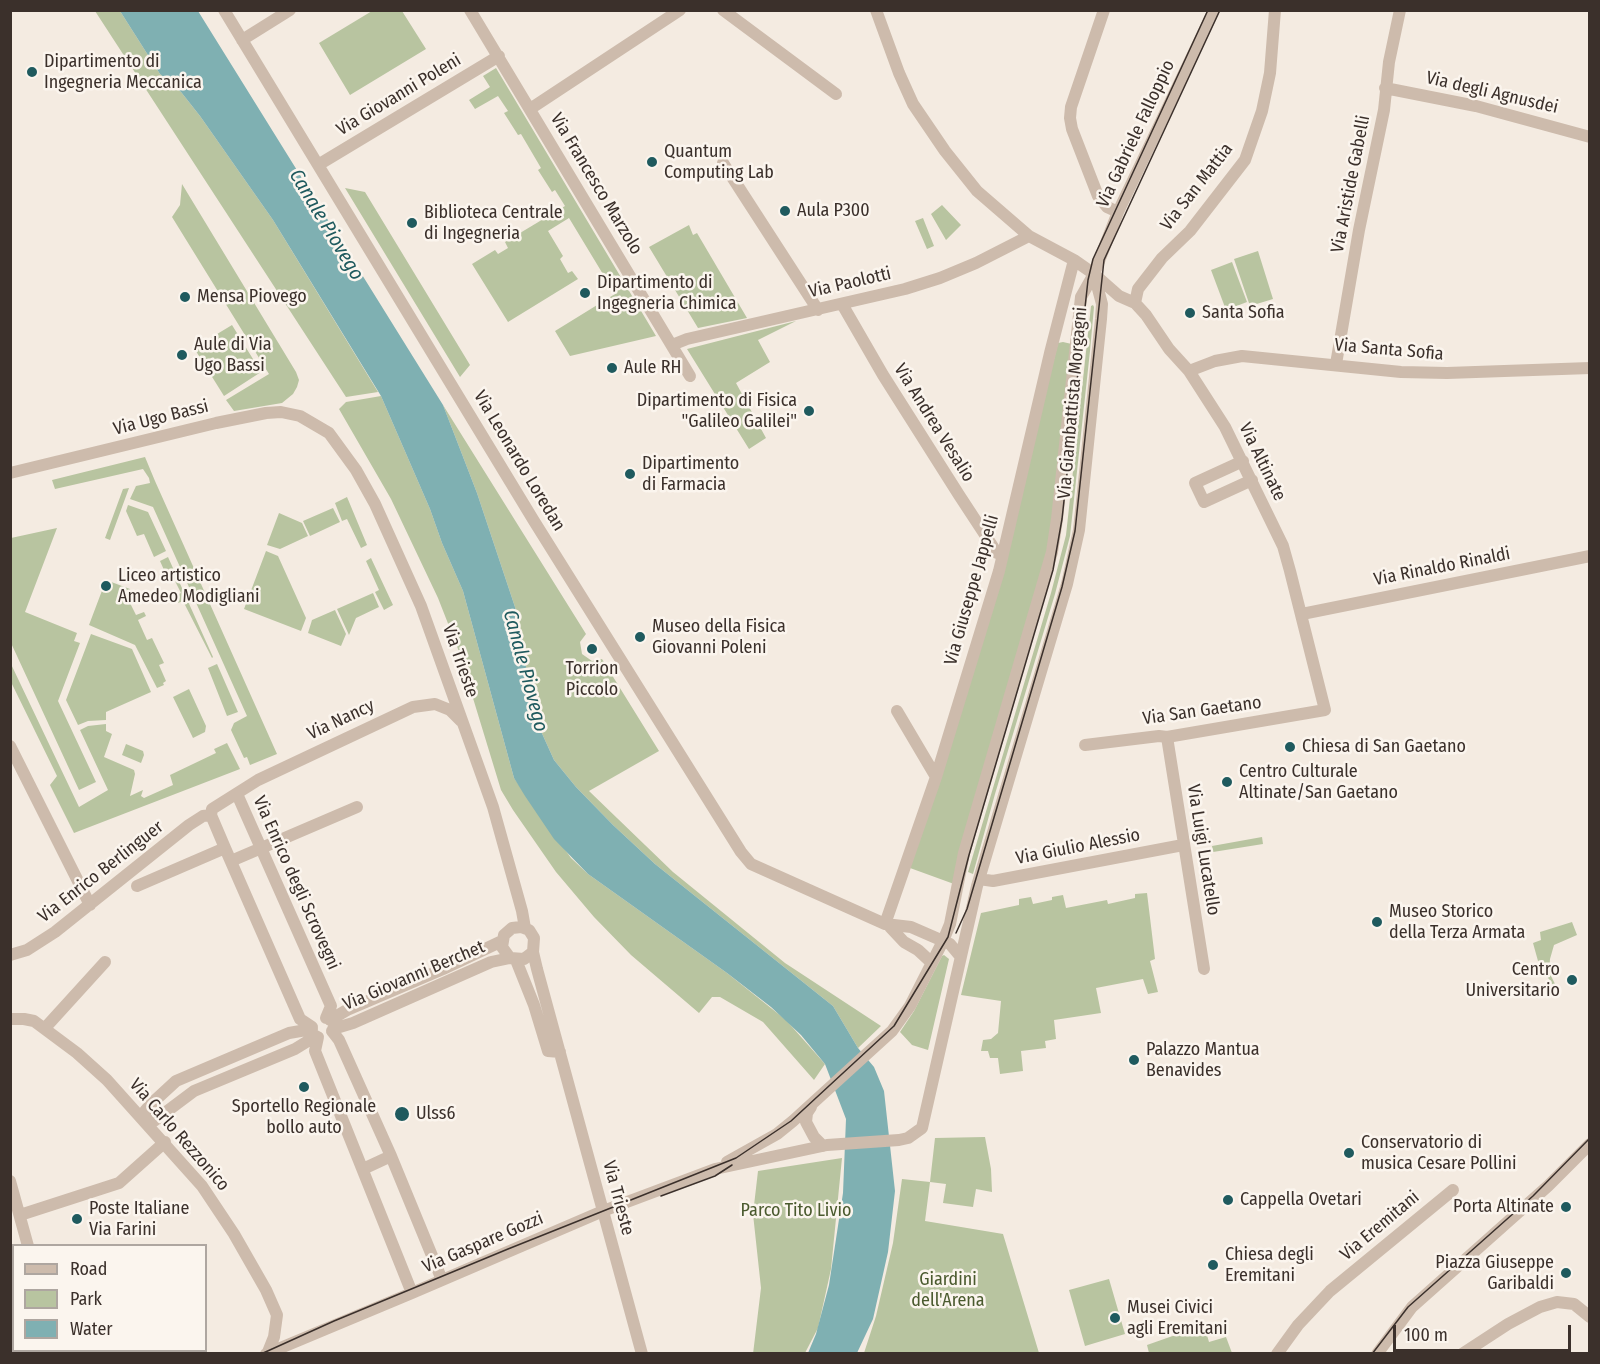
<!DOCTYPE html>
<style>
body{margin:0}
#map{position:relative;width:1600px;height:1364px;overflow:hidden;background:#f4ebe1;font-family:"Fira Sans Condensed",sans-serif}
canvas{display:block}
.frame{position:absolute;inset:0;border:12px solid #3b302b;pointer-events:none}
.legend{position:absolute;left:12px;top:1244px;width:195px;height:108px;box-sizing:border-box;background:#fbf5ee;border:2px solid #aea6a0;margin:0;padding:8px 10px;list-style:none;font-size:18px;color:#3b302b}
.legend li{display:flex;align-items:center;gap:12px;height:30px}
.legend b{width:30px;border:2px solid #aea6a0}
.scale{position:absolute;left:1393px;top:1325px;width:178px;height:27px;box-sizing:border-box;border:3px solid #3b302b;border-top:0;padding-left:8px;font-size:18px;line-height:21px;white-space:nowrap;color:#3b302b;-webkit-text-stroke:4px #fbf5ee;paint-order:stroke}
</style>
<div id="map">
<canvas width="1600" height="1364"></canvas>
<div class="frame"></div>
<ul class="legend">
<li><b style="height:8px;background:#cdbbac"></b>Road</li>
<li><b style="height:16px;background:#b8c4a0"></b>Park</li>
<li><b style="height:16px;background:#7fb0b2"></b>Water</li>
</ul>
<div class="scale">100 m</div>
</div>
<script>
const ctx = document.querySelector('canvas').getContext('2d');
ctx.lineJoin = 'round';
function fillPath(path, color) { ctx.fillStyle = color; ctx.fill(path, 'evenodd'); }
const poly = rows => new Path2D(rows.map(r => 'M' + r).join(''));
function stroke(path, color, width, dash) { ctx.strokeStyle = color; ctx.lineWidth = width; ctx.lineCap = dash ? 'butt' : 'round'; ctx.setLineDash(dash || []); ctx.stroke(path); }
function write(font, color, halo, rows, align = 'center') {
  ctx.font = font + ' "Fira Sans Condensed",sans-serif'; ctx.lineWidth = 5; ctx.setLineDash([]); ctx.textBaseline = 'middle'; ctx.strokeStyle = halo; ctx.fillStyle = color; for (const [text, x, y, turn = 0] of rows) {
    ctx.save(); ctx.translate(x, y); ctx.rotate((+turn || 0) * Math.PI / 180); ctx.textAlign = isNaN(turn) ? turn : align; if (halo) ctx.strokeText(text, 0, 0); ctx.fillText(text, 0, 0); ctx.restore();
  }
}
fillPath(poly([
 [95,11,120,11,160,74,181,92,200,116,273,220,378,392,346,397],
 [372,11,402,11,426,49,350,95,319,43],
 [496,68,656,336,570,356,555,331,615,294,569,218,548,231,563,256,560,259,568,273,572,271,578,279,508,322,472,264,495,250,498,254,508,248,505,242,565,206,555,190,552,192,538,170,541,168,521,134,518,135,504,113,508,111,498,96,475,109,469,100,490,87,483,76],
 [182,184,296,372,299,380,297,387,293,394,282,403,234,411,226,400,269,374,172,217,180,205],
 [345,188,365,192,470,365,460,377],
 [942,205,961,225,946,240,931,214],
 [923,218,934,246,927,249,915,221],
 [689,225,693,235,697,233,747,318,698,328,649,247],
 [1258,251,1273,299,1250,306,1234,259],
 [1232,262,1247,302,1226,310,1211,270],
 [1093,305,1094,307,1090,351,1070,536,1055,594,995,794,973,874,968,872,1051,593,1066,535,1091,306],
 [796,321,758,340,770,362,736,383,766,438,749,449,687,349],
 [232,325,261,372,224,396,194,348],
 [1063,342,1076,345,1052,536,954,884,910,868,1000,575,1058,343],
 [381,396,430,509,442,543,463,591,514,778,571,858,588,874,727,973,786,1020,825,1064,814,1080,763,1022,720,997,712,997,699,1013,631,955,594,917,556,872,513,810,501,790,458,649,438,598,391,499,339,409,346,402],
 [443,405,586,634,580,642,582,654,592,661,602,659,659,751,589,791,673,872,785,963,881,1026,858,1048,833,1006,655,864,613,825,576,787,554,760,540,729,533,706,533,692,526,675,526,656,515,607,477,493],
 [145,457,155,481,277,754,250,765,247,757,244,758,231,730,234,723,247,716,153,507,130,499,136,486,150,483,149,478,143,469,55,489,52,480],
 [129,488,110,540,105,538,123,489],
 [347,497,367,545,361,548,347,519,342,521,335,503],
 [128,505,148,512,166,551,154,557,144,534,137,536,126,511],
 [333,508,340,522,310,536,303,521],
 [279,513,302,523,308,536,280,549,267,545],
 [57,528,25,612,77,633,74,641,80,643,58,701,96,782,79,790,11,643,11,538],
 [266,551,278,556,306,618,301,631,244,609],
 [168,557,213,657,212,658,183,601,178,603,175,596,181,593,173,577,168,579,160,561],
 [371,558,393,605,384,610,375,592,379,590,366,561],
 [106,580,130,589,132,594,127,597,136,615,144,612,146,616,138,620,147,640,152,638,164,663,159,665,166,681,163,683,164,685,157,688,135,645,89,625],
 [373,593,379,607,356,618,349,635,337,609],
 [335,610,346,634,341,646,308,633,312,620],
 [91,634,132,649,151,692,106,712,106,720,88,721,78,725,66,700],
 [10,662,79,807,108,790,80,730,88,726,106,724,106,731,112,734,104,757,134,770,135,774,130,796,143,790,141,796,144,798,173,785,170,775,216,753,214,749,227,743,240,769,74,833,50,785,57,776,11,682],
 [217,664,238,712,227,716,208,668],
 [189,689,206,726,205,732,193,738,173,697],
 [126,744,143,751,144,755,141,763,122,755],
 [1262,837,1263,844,1213,852,1212,846],
 [1147,893,1155,959,1150,961,1158,992,1148,994,1143,979,1096,988,1101,1013,1054,1020,1056,1039,1045,1041,1046,1048,1021,1051,1023,1071,1000,1074,998,1058,990,1058,988,1051,981,1051,983,1040,991,1039,998,1033,1001,1001,961,995,981,913,1019,905,1019,899,1031,897,1033,904,1052,900,1052,897,1063,895,1066,908,1107,900,1108,904,1135,898,1135,894],
 [1572,922,1577,935,1554,945,1550,959,1549,972,1558,990,1556,991,1538,961,1533,943,1541,940,1540,932],
 [944,955,949,959,928,1050,912,1045,900,1032,914,1011,942,956],
 [985,1137,991,1169,992,1192,976,1189,973,1207,943,1203,946,1184,930,1182,925,1221,1003,1234,1039,1353,864,1353,876,1316,893,1243,902,1179,930,1182,935,1138],
 [842,1158,831,1269,818,1328,805,1353,753,1354,761,1288,753,1214,758,1171],
 [1109,1279,1125,1334,1085,1346,1069,1290],
 [1204,1325,1209,1342,1226,1337,1232,1353,1149,1353,1147,1345]
]), '#b8c4a0');
fillPath(poly([
 [120,11,198,11,443,405,477,493,515,607,526,656,526,675,533,692,533,706,540,729,554,760,576,787,613,825,655,864,833,1006,858,1048,874,1067,884,1091,895,1191,888,1252,873,1319,857,1353,808,1353,816,1334,829,1285,843,1193,846,1119,825,1064,801,1035,771,1007,727,973,588,874,554,839,525,796,514,778,463,591,442,543,430,509,381,396,273,220,200,116,181,92,160,74]
]), '#7fb0b2');
stroke(poly([
 [224,10,534,521,741,852,751,864,885,924,911,927,950,944,960,956],
 [470,10,690,376],
 [723,10,836,94],
 [876,10,899,73,913,104,945,151,977,191,1029,236,1074,260,1094,274,1119,296,1135,303,1146,315,1169,349,1189,371,1225,427,1283,546,1290,571,1325,710,1167,737,1159,736,1085,745],
 [1104,10,1071,107,1070,118,1072,129,1098,196,1107,207,1118,212],
 [242,40,290,10],
 [1385,88,1476,106,1590,137],
 [530,109,680,10],
 [723,163,818,310],
 [318,165,499,56],
 [1135,303,1138,289,1162,258,1190,231,1245,160,1262,111,1270,73,1275,10],
 [842,304,883,375,959,495,997,553,1003,554],
 [672,345,687,339,905,289,940,278,976,263,1029,236],
 [1336,364,1359,230,1384,110,1389,62,1400,10],
 [1189,371,1215,361,1242,356,1401,372,1447,373,1590,368],
 [1243,461,1195,483,1204,502,1252,480],
 [10,473,216,423,266,413,281,412,300,416,329,433,356,470,375,504,421,606,493,807,522,911,525,928],
 [1302,614,1590,556],
 [897,711,936,777],
 [1167,737,1204,969],
 [10,746,90,905],
 [237,794,331,1006,326,1018],
 [231,861,357,807],
 [979,879,993,881,1183,845],
 [137,886,225,848],
 [885,924,936,777,999,571,1050,353,1074,260],
 [889,926,904,942,918,950,932,963],
 [533,952,524,959,510,958,502,947,504,935,512,928,521,927,529,930,534,938,533,952,537,969,642,1354],
 [10,955,27,950,55,932,189,825,203,816,211,815],
 [516,960,534,1005,548,1051,560,1052],
 [10,1019,24,1019,34,1021,77,1053,107,1080,202,1186,234,1234,266,1290,277,1315,274,1337,268,1352],
 [330,1020,347,1010,443,969,502,941],
 [312,1027,300,1019,225,848,211,815,212,809,258,780,413,707,435,704,450,710,461,721],
 [45,1028,105,962],
 [333,1029,353,1023,491,962,510,958],
 [332,1031,339,1040,391,1156,442,1280],
 [318,1037,315,1051,412,1293],
 [811,1107,807,1113,806,1122,814,1137,823,1146],
 [145,1121,145,1111,150,1105,176,1081,289,1033,312,1029],
 [145,1121,154,1121,194,1091,295,1049,316,1036],
 [727,1162,777,1134,793,1121,892,1031,910,1006,943,941,950,924,964,853,1052,552,1057,519,1081,297,1094,274,1118,212,1214,10],
 [363,1169,391,1156],
 [10,1181,28,1246],
 [20,1215,119,1183,165,1142],
 [58,1350,59,1354],
 [266,1354,412,1293,603,1211,715,1169,827,1145,899,1140,908,1138,922,1128,977,886,1067,584,1079,530,1101,319,1102,304,1094,274],
 [1277,1354,1298,1325,1330,1291,1453,1190],
 [1377,1354,1412,1307,1548,1186,1590,1144],
 [1462,1354,1508,1324,1540,1307,1557,1302,1574,1304,1590,1317]
]), '#cdbbac', 12);
stroke(poly([
 [956,933,967,909,1062,587,1075,531,1104,260,1220,10],
 [661,1196,715,1176,732,1165],
 [56,1350,57,1354],
 [261,1354,334,1321,508,1249,736,1158,791,1121,894,1026,948,937,969,855,1053,570,1062,519,1088,280,1093,259,1208,10],
 [1372,1354,1408,1307,1533,1196,1590,1138]
]), '#3b302b', 1.5);
for (const [x, y, r, color] of [
 [32,72,6,"#1f5a5e"],
 [652,162,6,"#1f5a5e"],
 [785,211,6,"#1f5a5e"],
 [412,223,6,"#1f5a5e"],
 [585,293,6,"#1f5a5e"],
 [185,297,6,"#1f5a5e"],
 [1190,313,6,"#1f5a5e"],
 [182,355,6,"#1f5a5e"],
 [612,368,6,"#1f5a5e"],
 [809,411,6,"#1f5a5e"],
 [630,474,6,"#1f5a5e"],
 [106,586,6,"#1f5a5e"],
 [640,637,6,"#1f5a5e"],
 [592,649,6,"#1f5a5e"],
 [1290,747,6,"#1f5a5e"],
 [1227,782,6,"#1f5a5e"],
 [1377,922,6,"#1f5a5e"],
 [1572,980,6,"#1f5a5e"],
 [1134,1060,6,"#1f5a5e"],
 [304,1087,6,"#1f5a5e"],
 [402,1114,8,"#1f5a5e"],
 [1349,1153,6,"#1f5a5e"],
 [1228,1200,6,"#1f5a5e"],
 [1566,1207,6,"#1f5a5e"],
 [77,1219,6,"#1f5a5e"],
 [1213,1265,6,"#1f5a5e"],
 [1566,1273,6,"#1f5a5e"],
 [1115,1318,6,"#1f5a5e"]
]) { const dot = new Path2D(); dot.arc(x, y, r, 0, 2 * Math.PI); ctx.fillStyle = color; ctx.fill(dot); stroke(dot, '#fbf5ee', 2); }
write('18px', '#3b302b', '#fbf5ee', [
 ["Dipartimento di",44,62],
 ["Ingegneria Meccanica",44,83],
 ["Quantum",664,152],
 ["Computing Lab",664,173],
 ["Aula P300",797,211],
 ["Biblioteca Centrale",424,213],
 ["di Ingegneria",424,234],
 ["Dipartimento di",597,283],
 ["Ingegneria Chimica",597,304],
 ["Mensa Piovego",197,297],
 ["Santa Sofia",1202,313],
 ["Aule di Via",194,345],
 ["Ugo Bassi",194,366],
 ["Aule RH",624,368],
 ["Dipartimento di Fisica",797,401,"right"],
 ["\"Galileo Galilei\"",797,422,"right"],
 ["Dipartimento",642,464],
 ["di Farmacia",642,485],
 ["Liceo artistico",118,576],
 ["Amedeo Modigliani",118,597],
 ["Museo della Fisica",652,627],
 ["Giovanni Poleni",652,648],
 ["Torrion",592,669,"center"],
 ["Piccolo",592,690,"center"],
 ["Chiesa di San Gaetano",1302,747],
 ["Centro Culturale",1239,772],
 ["Altinate/San Gaetano",1239,793],
 ["Museo Storico",1389,912],
 ["della Terza Armata",1389,933],
 ["Centro",1560,970,"right"],
 ["Universitario",1560,991,"right"],
 ["Palazzo Mantua",1146,1050],
 ["Benavides",1146,1071],
 ["Sportello Regionale",304,1107,"center"],
 ["bollo auto",304,1128,"center"],
 ["Ulss6",416,1114],
 ["Conservatorio di",1361,1143],
 ["musica Cesare Pollini",1361,1164],
 ["Cappella Ovetari",1240,1200],
 ["Porta Altinate",1554,1207,"right"],
 ["Poste Italiane",89,1209],
 ["Via Farini",89,1230],
 ["Chiesa degli",1225,1255],
 ["Eremitani",1225,1276],
 ["Piazza Giuseppe",1554,1263,"right"],
 ["Garibaldi",1554,1284,"right"],
 ["Musei Civici",1127,1308],
 ["agli Eremitani",1127,1329]
], 'left');
write('18px', '#3b302b', '#fbf5ee', [
 ["Via degli Agnusdei",1492,93,13],
 ["Via Giovanni Poleni",399,95,-31],
 ["Via Gabriele Falloppio",1136,134,-65],
 ["Via Francesco Marzolo",596,184,59],
 ["Via Aristide Gabelli",1351,184,-79],
 ["Via San Mattia",1197,187,-52],
 ["Via Paolotti",850,283,-13],
 ["Via Santa Sofia",1389,350,5],
 ["Via Giambattista Morgagni",1073,403,-85],
 ["Via Ugo Bassi",161,418,-14],
 ["Via Andrea Vesalio",934,423,58],
 ["Via Leonardo Loredan",519,461,59],
 ["Via Altinate",1262,462,64],
 ["Via Rinaldo Rinaldi",1442,567,-11],
 ["Via Giuseppe Jappelli",972,590,-74],
 ["Via Trieste",460,661,71],
 ["Via San Gaetano",1202,711,-8],
 ["Via Nancy",341,720,-25],
 ["Via Giulio Alessio",1078,847,-11],
 ["Via Luigi Lucatello",1203,850,81],
 ["Via Enrico Berlinguer",101,872,-38],
 ["Via Enrico degli Scrovegni",296,883,66],
 ["Via Giovanni Berchet",414,976,-23],
 ["Via Carlo Rezzonico",179,1135,49],
 ["Via Trieste",618,1198,75],
 ["Via Eremitani",1380,1226,-40],
 ["Via Gaspare Gozzi",483,1243,-23]
]);
write('18px', '#4a5a2e', '#fbf5ee', [
 ["Parco Tito Livio",796,1211],
 ["Giardini",948,1280],
 ["dell'Arena",948,1301]
]);
write('italic 20px', '#1f5a5e', '#fbf5ee', [
 ["Canale Piovego",326,225,59],
 ["Canale Piovego",525,671,75]
]);
</script>
